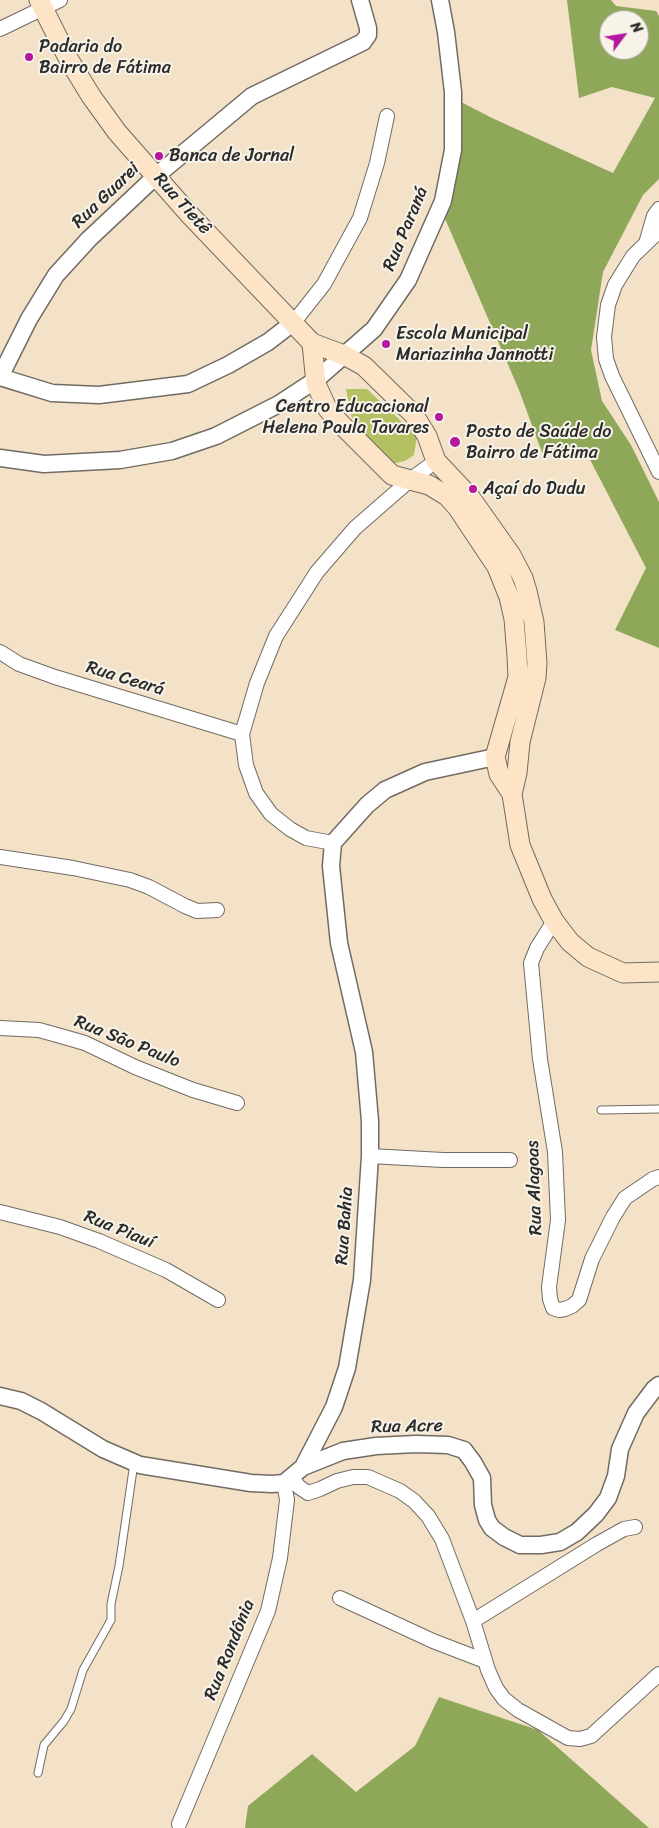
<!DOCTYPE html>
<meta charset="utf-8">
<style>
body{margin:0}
#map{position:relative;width:659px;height:1828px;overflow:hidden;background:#f4e2c8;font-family:Sriracha,sans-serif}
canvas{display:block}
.north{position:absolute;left:599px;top:10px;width:50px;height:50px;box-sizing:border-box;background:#f7f3e8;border:1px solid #a5a39c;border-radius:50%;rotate:59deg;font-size:14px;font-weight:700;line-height:20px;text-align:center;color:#2b2b2b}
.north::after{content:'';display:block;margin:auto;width:18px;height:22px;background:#b5179e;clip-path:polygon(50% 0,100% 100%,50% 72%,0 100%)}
</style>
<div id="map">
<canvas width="659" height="1828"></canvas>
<div class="north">N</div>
</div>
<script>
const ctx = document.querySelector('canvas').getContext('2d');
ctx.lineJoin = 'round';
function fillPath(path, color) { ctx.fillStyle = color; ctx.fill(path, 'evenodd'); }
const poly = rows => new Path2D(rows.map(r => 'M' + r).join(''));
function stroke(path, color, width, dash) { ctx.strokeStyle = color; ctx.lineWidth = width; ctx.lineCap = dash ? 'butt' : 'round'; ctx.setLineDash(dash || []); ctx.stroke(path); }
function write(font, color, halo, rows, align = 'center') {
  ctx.font = font + ' Sriracha,sans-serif'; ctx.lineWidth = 4; ctx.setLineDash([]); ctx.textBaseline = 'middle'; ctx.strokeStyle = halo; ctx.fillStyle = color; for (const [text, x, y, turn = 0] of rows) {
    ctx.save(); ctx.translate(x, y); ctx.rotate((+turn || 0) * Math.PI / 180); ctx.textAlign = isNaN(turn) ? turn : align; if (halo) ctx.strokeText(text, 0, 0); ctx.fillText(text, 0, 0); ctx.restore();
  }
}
fillPath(poly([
 [346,389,367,389,417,436,414,455,405,461,391,464,351,416]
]), '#b3c163');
fillPath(poly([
 [567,0,611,0,616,6,656,11,659,16,659,179,643,195,603,272,591,350,602,401,631,445,659,502,659,648,615,630,646,568,584,448,543,455,519,390,443,214,457,100,492,118,613,173,655,98,612,87,579,98],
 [609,20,639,20,639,50,609,50],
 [439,1697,538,1730,649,1828,245,1828,248,1806,312,1754,356,1792,415,1746]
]), '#8ea759');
const service = poly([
 [601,1110,659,1109],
 [38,1773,44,1745,64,1721,71,1709,83,1670,111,1620,111,1604,119,1566,134,1463]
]);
const minor = poly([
 [0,29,60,0],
 [659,231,633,256,615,285,608,305,604,337,606,359,612,376,659,472],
 [647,240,654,216,659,209],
 [294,322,324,284,360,218,377,163,387,116],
 [0,652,19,664,55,677,242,734],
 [333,843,306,838,290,829,271,814,256,793,246,765,242,734,257,683,276,636,317,572,355,528,410,480,436,461],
 [0,857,73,868,130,880,149,887,185,906,197,911,217,910],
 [554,921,537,948,531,963,540,1059,555,1152,558,1220,549,1287,550,1299,553,1308,559,1310,565,1309,572,1306,579,1300,592,1259,613,1217,625,1198,653,1179,659,1177],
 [0,1028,39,1030,57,1035,85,1043,135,1067,193,1090,237,1103],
 [370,1156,443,1160,510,1160],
 [0,1212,60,1227,99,1241,166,1270,218,1300],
 [292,1478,299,1487,308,1493,320,1489,337,1481,353,1477,368,1477,400,1491,414,1501,428,1516,442,1539,473,1621,488,1670,496,1688,504,1699,518,1710,568,1738,580,1739,591,1736,659,1674],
 [340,1598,433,1641,485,1661],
 [473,1621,597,1544,624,1529,635,1527],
 [179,1824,268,1611,280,1558,287,1500,284,1483]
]);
const tertiary = poly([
 [0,377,29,319,56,275,89,239,156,176,252,96,363,42,368,35,368,28,360,0],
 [0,377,52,393,99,395,188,384,228,365,268,342,294,322],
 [0,458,44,464,120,460,172,451,216,436,279,404,317,379,374,329,408,280,443,201,453,150,453,92,446,32,440,0],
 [0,1396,21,1401,41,1411,103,1449,140,1465,251,1483,272,1484,284,1483,303,1467,334,1407,347,1368,362,1280,370,1156,370,1121,364,1052,339,943,331,866,333,843,367,805,385,790,425,772,495,757],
 [303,1467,343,1451,376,1446,416,1444,448,1445,464,1450,473,1462,482,1478,483,1505,487,1520,492,1528,504,1537,520,1545,541,1545,560,1542,577,1532,596,1514,608,1498,616,1476,620,1449,636,1413,654,1389,659,1385]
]);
const secondary = poly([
 [39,0,69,60,91,96,117,132,189,214,312,343,344,355,364,366,414,415,427,436,436,461,470,497,511,555,523,578,527,591,534,622,537,663,536,678,520,742,517,773,512,794,520,845,542,899,554,921,570,942,588,957,623,973,659,972],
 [312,343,316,384,327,408,338,421,392,475,429,485,447,496,457,507,497,567,509,597,514,619,517,656,518,677,495,757,499,774,512,794]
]);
stroke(service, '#716b62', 9);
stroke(minor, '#716b62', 16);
stroke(tertiary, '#716b62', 19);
stroke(secondary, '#716b62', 21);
stroke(service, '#fff', 7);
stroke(minor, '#fff', 14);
stroke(tertiary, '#fff', 16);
stroke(secondary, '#fee4c6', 19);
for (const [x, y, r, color] of [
 [29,57,5,"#b5179e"],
 [159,156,5,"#b5179e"],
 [386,344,5,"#b5179e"],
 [439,417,5,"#b5179e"],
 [455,442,6,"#b5179e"],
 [473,489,5,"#b5179e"]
]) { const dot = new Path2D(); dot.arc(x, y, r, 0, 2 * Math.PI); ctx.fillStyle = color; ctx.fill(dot); stroke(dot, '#f7f3e8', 2); }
write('18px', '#2b2b2b', '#f7f3e8', [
 ["Padaria do",39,47],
 ["Bairro de Fátima",39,68],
 ["Banca de Jornal",169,156],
 ["Escola Municipal",396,334],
 ["Mariazinha Jannotti",396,355],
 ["Centro Educacional",429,407,"right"],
 ["Helena Paula Tavares",429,428,"right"],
 ["Posto de Saúde do",466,432],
 ["Bairro de Fátima",466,453],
 ["Açaí do Dudu",483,489]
], 'left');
write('18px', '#2b2b2b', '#f7f3e8', [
 ["Rua Guarei",106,196,-44],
 ["Rua Tietê",182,204,48],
 ["Rua Paraná",406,229,-67],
 ["Rua Ceará",125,679,17],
 ["Rua São Paulo",127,1042,22],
 ["Rua Alagoas",535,1188,-92],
 ["Rua Bahia",345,1226,-86],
 ["Rua Piauí",119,1230,22],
 ["Rua Acre",407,1427,-1],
 ["Rua Rondônia",230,1650,-68]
]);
</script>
